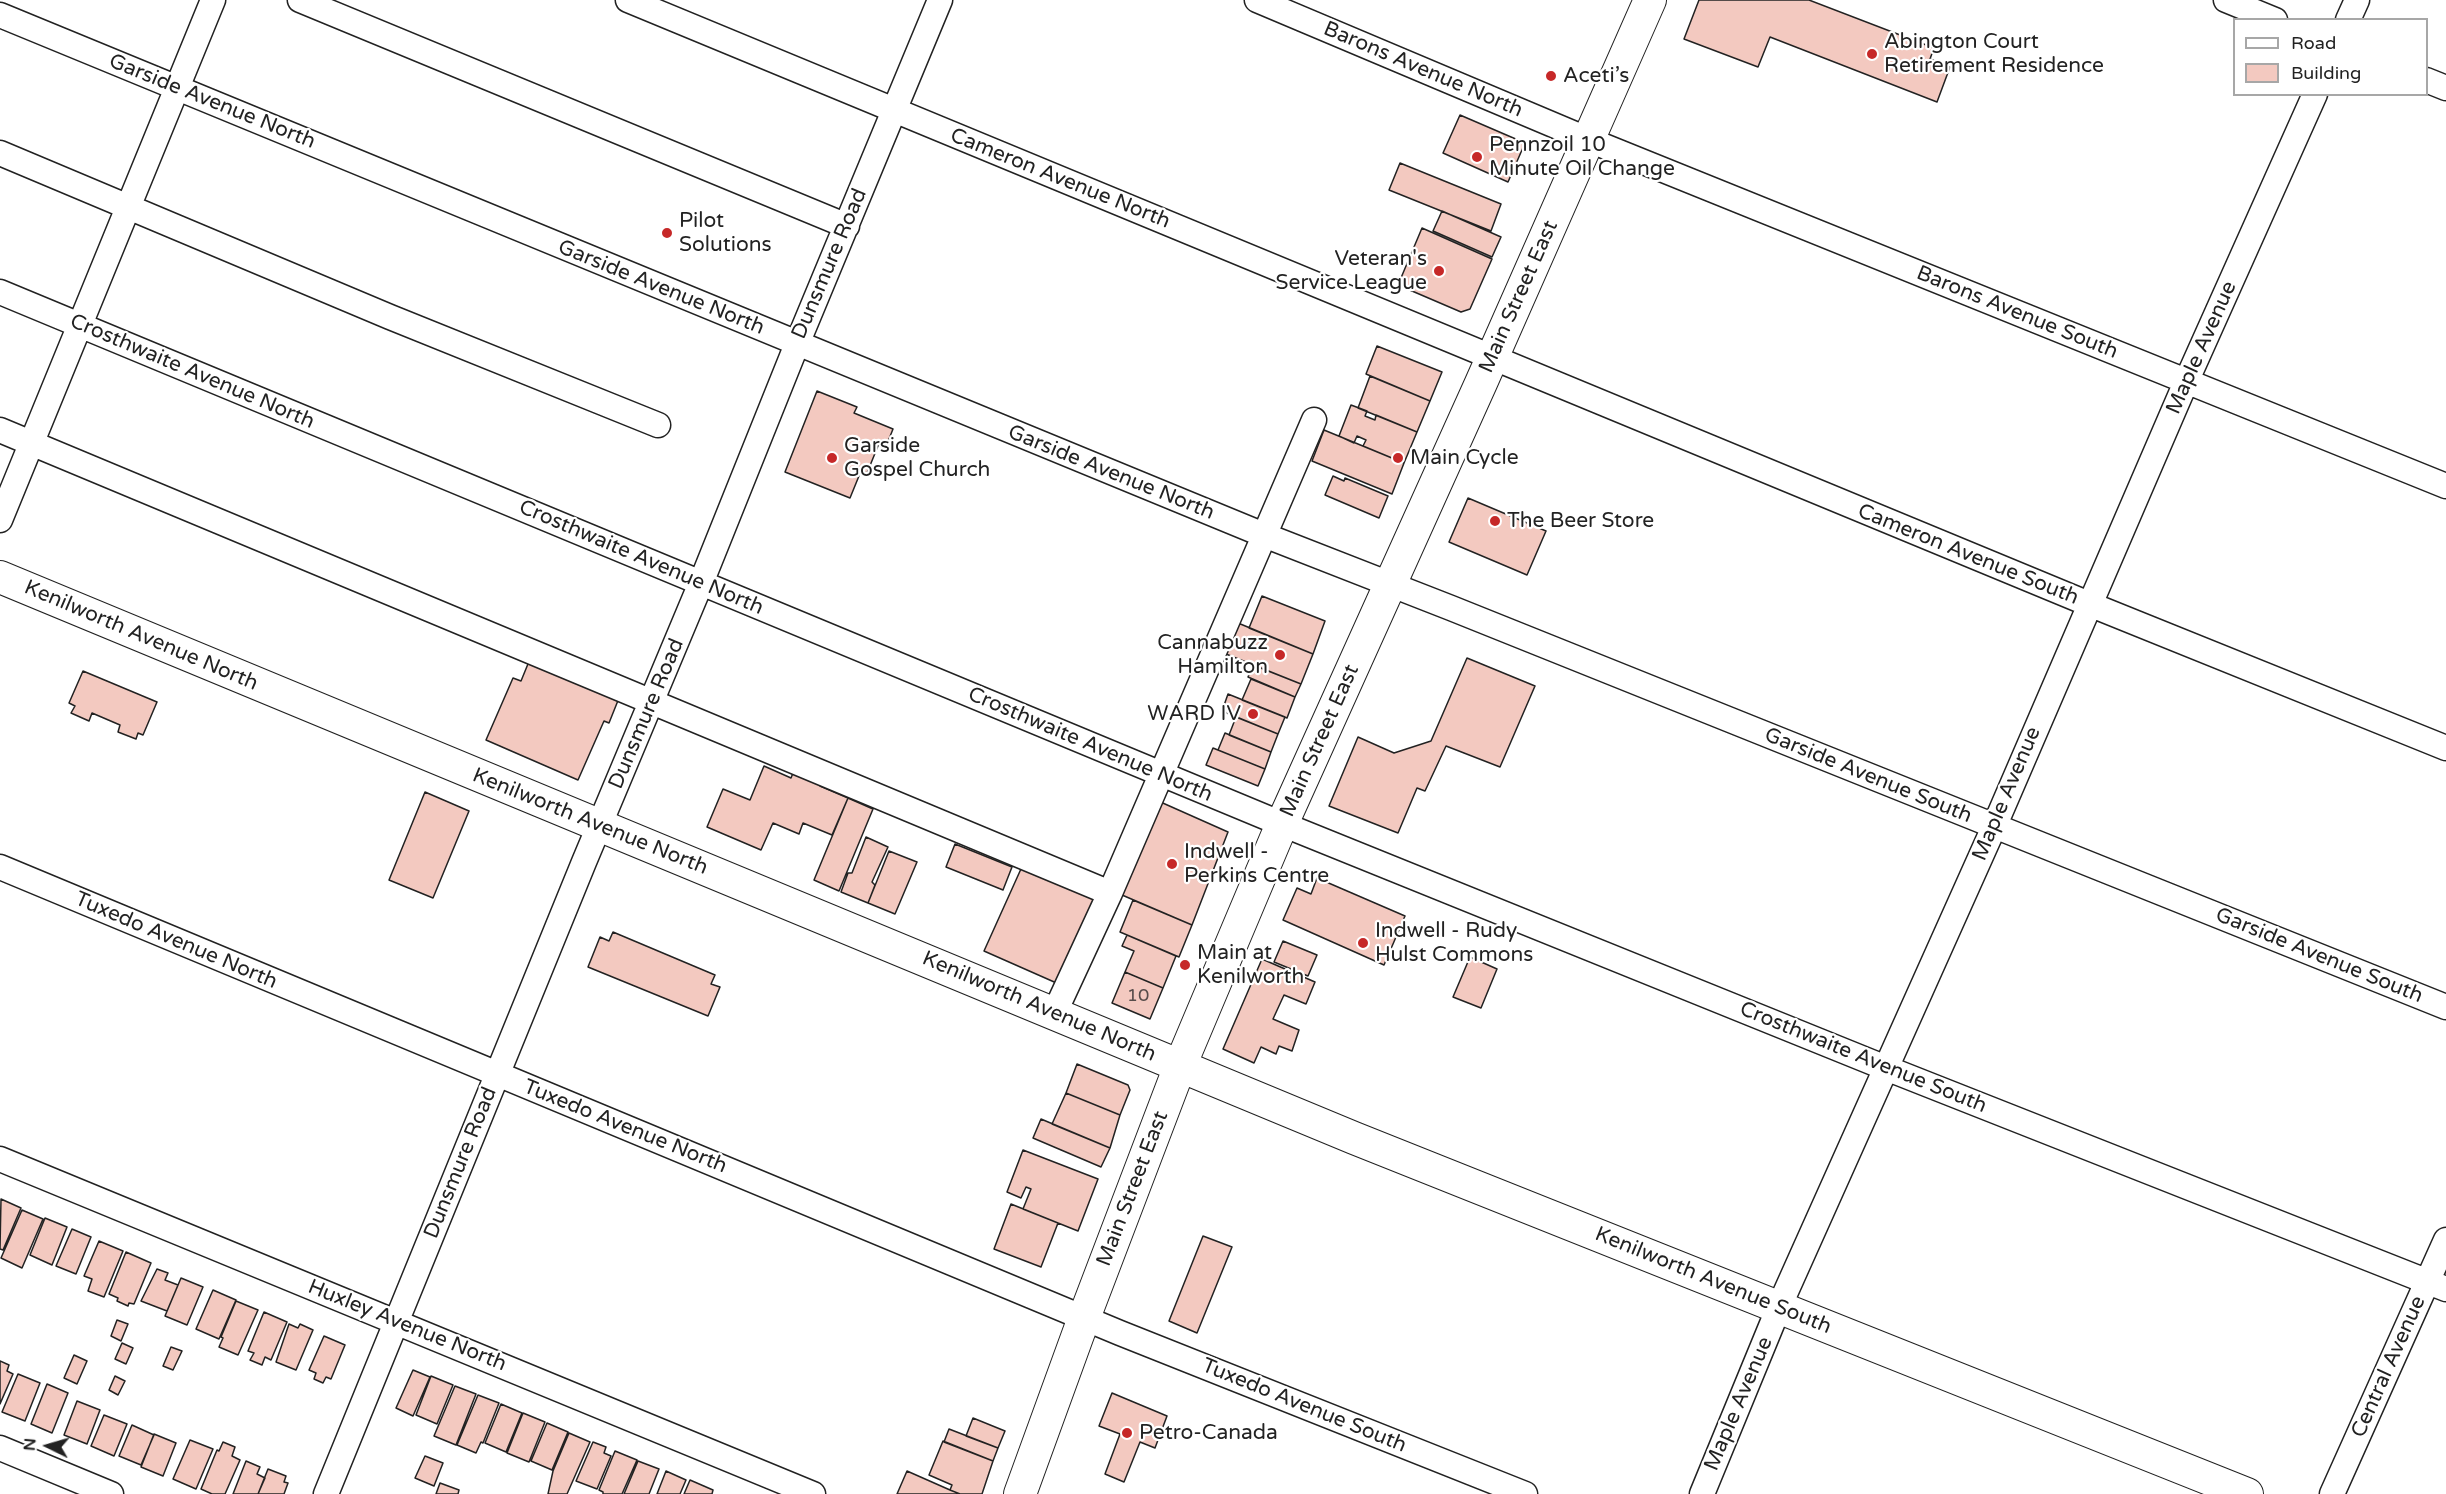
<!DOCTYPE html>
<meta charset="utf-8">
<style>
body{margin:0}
#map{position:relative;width:2446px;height:1494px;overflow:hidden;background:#fff;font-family:"Varela Round",sans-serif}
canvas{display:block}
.legend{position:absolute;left:2233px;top:18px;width:195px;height:78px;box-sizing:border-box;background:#fff;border:2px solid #a7a7a7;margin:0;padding:8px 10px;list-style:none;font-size:18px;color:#222}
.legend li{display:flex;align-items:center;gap:12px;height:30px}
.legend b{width:30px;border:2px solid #a7a7a7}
.north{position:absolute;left:18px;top:1416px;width:60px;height:60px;-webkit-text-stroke:4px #fff;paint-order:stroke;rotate:275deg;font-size:16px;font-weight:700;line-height:24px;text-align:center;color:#222}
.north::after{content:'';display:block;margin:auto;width:21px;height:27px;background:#222;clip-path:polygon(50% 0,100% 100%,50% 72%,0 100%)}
</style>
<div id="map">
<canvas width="2446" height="1494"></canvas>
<ul class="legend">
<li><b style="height:8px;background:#fff"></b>Road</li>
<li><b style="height:16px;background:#f3c9c0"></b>Building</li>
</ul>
<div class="north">N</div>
</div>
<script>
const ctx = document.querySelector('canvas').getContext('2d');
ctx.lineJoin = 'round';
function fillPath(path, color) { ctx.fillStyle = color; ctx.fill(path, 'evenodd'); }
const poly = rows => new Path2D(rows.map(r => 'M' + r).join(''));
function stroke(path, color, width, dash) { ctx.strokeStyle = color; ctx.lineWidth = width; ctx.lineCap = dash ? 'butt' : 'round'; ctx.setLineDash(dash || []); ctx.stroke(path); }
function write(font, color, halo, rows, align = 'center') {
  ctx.font = font + ' "Varela Round",sans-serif'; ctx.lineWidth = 4.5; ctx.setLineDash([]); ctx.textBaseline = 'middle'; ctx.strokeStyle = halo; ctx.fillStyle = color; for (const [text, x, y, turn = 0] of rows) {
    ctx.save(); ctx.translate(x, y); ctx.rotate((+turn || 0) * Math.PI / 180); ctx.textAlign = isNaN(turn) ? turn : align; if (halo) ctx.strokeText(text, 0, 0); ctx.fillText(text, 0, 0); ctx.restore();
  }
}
const building = poly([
 [1699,0,1809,0,1934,48,1930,59,1950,67,1937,102,1770,37,1758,67,1684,39,1699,0],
 [1460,115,1525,143,1508,182,1443,153,1460,115],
 [1400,163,1501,204,1491,231,1389,190,1400,163],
 [1442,211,1501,237,1492,257,1433,231,1442,211],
 [1422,228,1492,259,1470,309,1461,312,1398,285,1422,228],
 [1377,346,1442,372,1430,401,1366,374,1377,346],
 [1370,376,1430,401,1417,432,1358,408,1370,376],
 [817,391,857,407,854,413,893,429,887,444,880,441,867,473,861,471,850,498,785,472,817,391],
 [1351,405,1367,411,1365,416,1375,420,1376,415,1417,432,1404,463,1363,446,1366,440,1357,436,1354,443,1339,436,1351,405],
 [1324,430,1404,463,1392,494,1312,461,1324,430],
 [1333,476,1344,481,1345,478,1388,496,1379,518,1325,495,1333,476],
 [1468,498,1546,531,1527,575,1449,542,1468,498],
 [1262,596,1325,621,1313,654,1249,628,1262,596],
 [1238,623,1313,654,1301,684,1226,654,1238,623],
 [1467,658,1535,686,1500,767,1446,746,1425,791,1417,788,1398,833,1329,806,1358,737,1394,753,1431,741,1467,658],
 [530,659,619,698,609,723,604,721,578,780,486,740,513,678,521,681,530,659],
 [1253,665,1301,684,1295,697,1248,677,1253,665],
 [83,671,157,702,143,735,138,733,136,739,118,732,120,725,92,713,89,721,71,713,75,706,69,703,83,671],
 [1251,679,1295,697,1287,718,1242,700,1251,679],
 [1228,694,1285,717,1278,734,1222,711,1228,694],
 [1236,717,1278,734,1271,752,1229,735,1236,717],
 [1225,733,1271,752,1265,769,1218,750,1225,733],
 [1213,748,1265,769,1258,786,1206,765,1213,748],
 [764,766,791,778,795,768,822,780,820,786,848,798,832,835,803,823,799,834,773,823,761,850,707,827,723,789,750,800,764,766],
 [425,792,469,811,433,898,389,880,425,792],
 [848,798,873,809,839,891,814,880,848,798],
 [1156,800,1228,832,1192,925,1115,892,1156,800],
 [866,837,888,847,872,882,875,885,868,903,841,892,848,873,852,873,866,837],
 [955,844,1012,867,1003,890,946,867,955,844],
 [889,851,917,862,895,914,868,903,889,851],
 [1025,860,1101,894,1061,985,984,951,1025,860],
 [1317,878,1405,916,1384,965,1283,920,1297,888,1311,894,1317,878],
 [1133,900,1192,925,1179,957,1120,932,1133,900],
 [613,932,715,975,711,984,720,987,708,1016,588,967,600,937,609,941,613,932],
 [1127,935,1176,956,1163,988,1125,972,1134,951,1122,946,1127,935],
 [1283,941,1317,955,1308,976,1274,962,1283,941],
 [1470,957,1497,969,1481,1008,1453,997,1470,957],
 [1262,959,1315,982,1306,1004,1284,995,1273,1019,1299,1030,1292,1051,1279,1046,1276,1054,1261,1047,1254,1063,1223,1049,1262,959],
 [1125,972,1163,988,1150,1019,1112,1003,1125,972],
 [1077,1064,1128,1085,1130,1090,1120,1115,1066,1093,1077,1064],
 [1066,1093,1120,1115,1110,1148,1052,1124,1066,1093],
 [1041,1119,1110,1148,1101,1167,1033,1138,1041,1119],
 [1023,1150,1098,1179,1078,1231,1023,1209,1031,1189,1026,1187,1021,1198,1007,1192,1023,1150],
 [1,1199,21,1208,3,1250,0,1249,1,1199],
 [1011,1204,1058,1223,1041,1267,994,1249,1011,1204],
 [22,1210,43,1219,22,1268,1,1258,22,1210],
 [45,1218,67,1227,52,1265,30,1255,45,1218],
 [72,1229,91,1237,76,1274,56,1266,72,1229],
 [1203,1236,1232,1247,1197,1333,1169,1321,1203,1236],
 [99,1241,123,1251,104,1297,88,1291,92,1279,84,1276,99,1241],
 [126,1252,151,1263,134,1304,129,1303,128,1306,117,1301,118,1298,109,1294,126,1252],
 [157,1269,168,1273,165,1280,178,1285,167,1311,141,1301,157,1269],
 [181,1278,203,1287,187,1325,165,1316,181,1278],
 [213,1290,236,1300,219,1339,196,1329,213,1290],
 [236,1301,258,1310,238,1355,219,1347,223,1338,221,1337,236,1301],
 [264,1312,287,1322,271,1360,265,1357,262,1365,250,1360,254,1353,248,1351,264,1312],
 [117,1320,128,1324,121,1341,111,1336,117,1320],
 [289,1324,298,1328,300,1324,313,1330,296,1370,276,1362,289,1324],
 [324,1336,345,1345,331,1379,326,1377,323,1383,314,1379,316,1373,309,1370,324,1336],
 [122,1343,133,1348,126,1364,115,1359,122,1343],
 [171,1347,182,1351,173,1370,163,1366,171,1347],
 [74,1355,87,1361,77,1384,64,1378,74,1355],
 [0,1361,9,1365,7,1371,13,1374,0,1404,0,1361],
 [413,1370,430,1377,413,1416,396,1408,413,1370],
 [18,1374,40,1383,25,1421,2,1412,18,1374],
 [115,1376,125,1381,118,1395,109,1390,115,1376],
 [431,1376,453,1385,437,1424,416,1415,431,1376],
 [47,1384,68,1393,52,1433,31,1424,47,1384],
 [455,1386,476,1394,456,1445,434,1436,455,1386],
 [1112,1393,1167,1416,1155,1448,1140,1442,1124,1482,1105,1474,1120,1434,1099,1426,1112,1393],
 [478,1395,499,1403,483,1443,481,1442,476,1453,457,1445,478,1395],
 [77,1401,100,1410,87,1444,64,1435,77,1401],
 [501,1404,522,1413,506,1452,485,1443,501,1404],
 [523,1413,545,1422,529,1462,507,1453,523,1413],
 [104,1415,127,1424,114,1456,91,1446,104,1415],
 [973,1418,1005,1431,998,1448,966,1436,973,1418],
 [547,1423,568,1432,552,1470,531,1461,547,1423],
 [132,1425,154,1435,141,1465,119,1456,132,1425],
 [949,1429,998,1448,993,1461,944,1442,949,1429],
 [569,1433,590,1442,567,1494,548,1494,553,1471,569,1433],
 [154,1434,176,1443,163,1476,141,1467,154,1434],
 [190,1440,213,1449,196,1489,173,1479,190,1440],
 [943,1441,993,1461,982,1494,960,1494,950,1490,952,1485,929,1475,943,1441],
 [223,1442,235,1447,232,1456,240,1460,225,1494,212,1494,201,1489,217,1450,219,1451,223,1442],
 [593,1442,606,1447,604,1453,611,1456,597,1489,576,1481,593,1442],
 [615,1451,637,1460,622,1494,603,1494,603,1492,599,1490,615,1451],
 [425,1456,443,1463,434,1486,415,1478,425,1456],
 [246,1461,260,1467,257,1474,265,1478,258,1494,233,1494,246,1461],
 [638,1461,659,1469,649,1494,624,1494,638,1461],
 [268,1469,286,1476,284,1482,288,1483,284,1494,258,1494,268,1469],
 [666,1471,686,1480,680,1494,657,1494,666,1471],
 [907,1471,950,1490,960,1494,897,1494,907,1471],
 [690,1480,713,1490,712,1494,684,1494,690,1480],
 [440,1483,459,1490,458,1494,436,1494,440,1483]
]);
fillPath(building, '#f3c9c0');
stroke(building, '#222', 1.5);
const minor = poly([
 [300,0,847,226],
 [628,0,2089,604,2446,748],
 [1257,0,1589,140,2446,486],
 [2226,0,2275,20],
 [0,15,1264,535,1451,608,2446,1007],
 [2348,20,2357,0],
 [2426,80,2446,88],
 [0,153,390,317,658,425],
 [0,292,1282,824,1886,1068,2446,1289],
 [0,430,1110,893],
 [0,520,213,0],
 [0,867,1120,1333,1525,1494],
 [1054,1014,1110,893,1314,420],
 [0,1159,813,1494],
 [0,1448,111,1494],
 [326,1494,584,862,701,583,797,344,940,0],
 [1702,1494,1779,1307,1994,827,2186,382,2315,94],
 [2332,1494,2446,1240]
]);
const major = poly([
 [0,577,1354,1138,2247,1494],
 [1020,1494,1084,1318,1180,1066,1282,824,1481,383,1650,0]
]);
stroke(minor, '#222', 27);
stroke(major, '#222', 34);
stroke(minor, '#fff', 24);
stroke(major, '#fff', 32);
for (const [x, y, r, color] of [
 [1872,54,6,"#c62828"],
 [1551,76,6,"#c62828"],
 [1477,157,6,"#c62828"],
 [667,233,6,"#c62828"],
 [1439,271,6,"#c62828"],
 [832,458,6,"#c62828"],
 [1398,458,6,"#c62828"],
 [1495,521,6,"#c62828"],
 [1280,655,6,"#c62828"],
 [1253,714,6,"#c62828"],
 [1172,864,6,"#c62828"],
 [1363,943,6,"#c62828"],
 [1185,965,6,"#c62828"],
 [1127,1433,6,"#c62828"]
]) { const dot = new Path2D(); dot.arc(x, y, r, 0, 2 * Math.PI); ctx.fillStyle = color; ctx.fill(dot); stroke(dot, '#fff', 2); }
write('18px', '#564c4a', null, [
 ["10",1138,996]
]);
write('21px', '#222', '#fff', [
 ["Abington Court",1884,42],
 ["Retirement Residence",1884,66],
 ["Aceti’s",1563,76],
 ["Pennzoil 10",1489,145],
 ["Minute Oil Change",1489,169],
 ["Pilot",679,221],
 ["Solutions",679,245],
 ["Veteran's",1427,259,"right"],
 ["Service League",1427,283,"right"],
 ["Garside",844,446],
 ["Gospel Church",844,470],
 ["Main Cycle",1410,458],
 ["The Beer Store",1507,521],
 ["Cannabuzz",1268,643,"right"],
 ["Hamilton",1268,667,"right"],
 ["WARD IV",1241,714,"right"],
 ["Indwell -",1184,852],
 ["Perkins Centre",1184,876],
 ["Indwell - Rudy",1375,931],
 ["Hulst Commons",1375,955],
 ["Main at",1197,953],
 ["Kenilworth",1197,977],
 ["Petro-Canada",1139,1433]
], 'left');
write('21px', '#222', '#fff', [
 ["Barons Avenue North",1423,70,23],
 ["Garside Avenue North",212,102,22],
 ["Cameron Avenue North",1060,179,22],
 ["Dunsmure Road",830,264,-67],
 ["Garside Avenue North",661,288,22],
 ["Main Street East",1519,297,-66],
 ["Barons Avenue South",2017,313,22],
 ["Maple Avenue",2202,348,-66],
 ["Crosthwaite Avenue North",192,372,23],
 ["Garside Avenue North",1111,473,22],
 ["Cameron Avenue South",1968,555,22],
 ["Crosthwaite Avenue North",641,558,23],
 ["Kenilworth Avenue North",141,636,23],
 ["Dunsmure Road",647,714,-67],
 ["Main Street East",1320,741,-66],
 ["Crosthwaite Avenue North",1090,745,23],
 ["Garside Avenue South",1868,776,22],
 ["Maple Avenue",2007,794,-67],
 ["Kenilworth Avenue North",590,822,22],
 ["Tuxedo Avenue North",176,941,23],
 ["Garside Avenue South",2319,956,22],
 ["Kenilworth Avenue North",1039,1007,23],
 ["Crosthwaite Avenue South",1863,1058,22],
 ["Tuxedo Avenue North",625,1127,22],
 ["Dunsmure Road",461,1163,-68],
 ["Main Street East",1133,1189,-69],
 ["Kenilworth Avenue South",1713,1281,22],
 ["Huxley Avenue North",407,1326,22],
 ["Central Avenue",2389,1367,-66],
 ["Maple Avenue",1739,1404,-67],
 ["Tuxedo Avenue South",1304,1406,22]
]);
</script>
